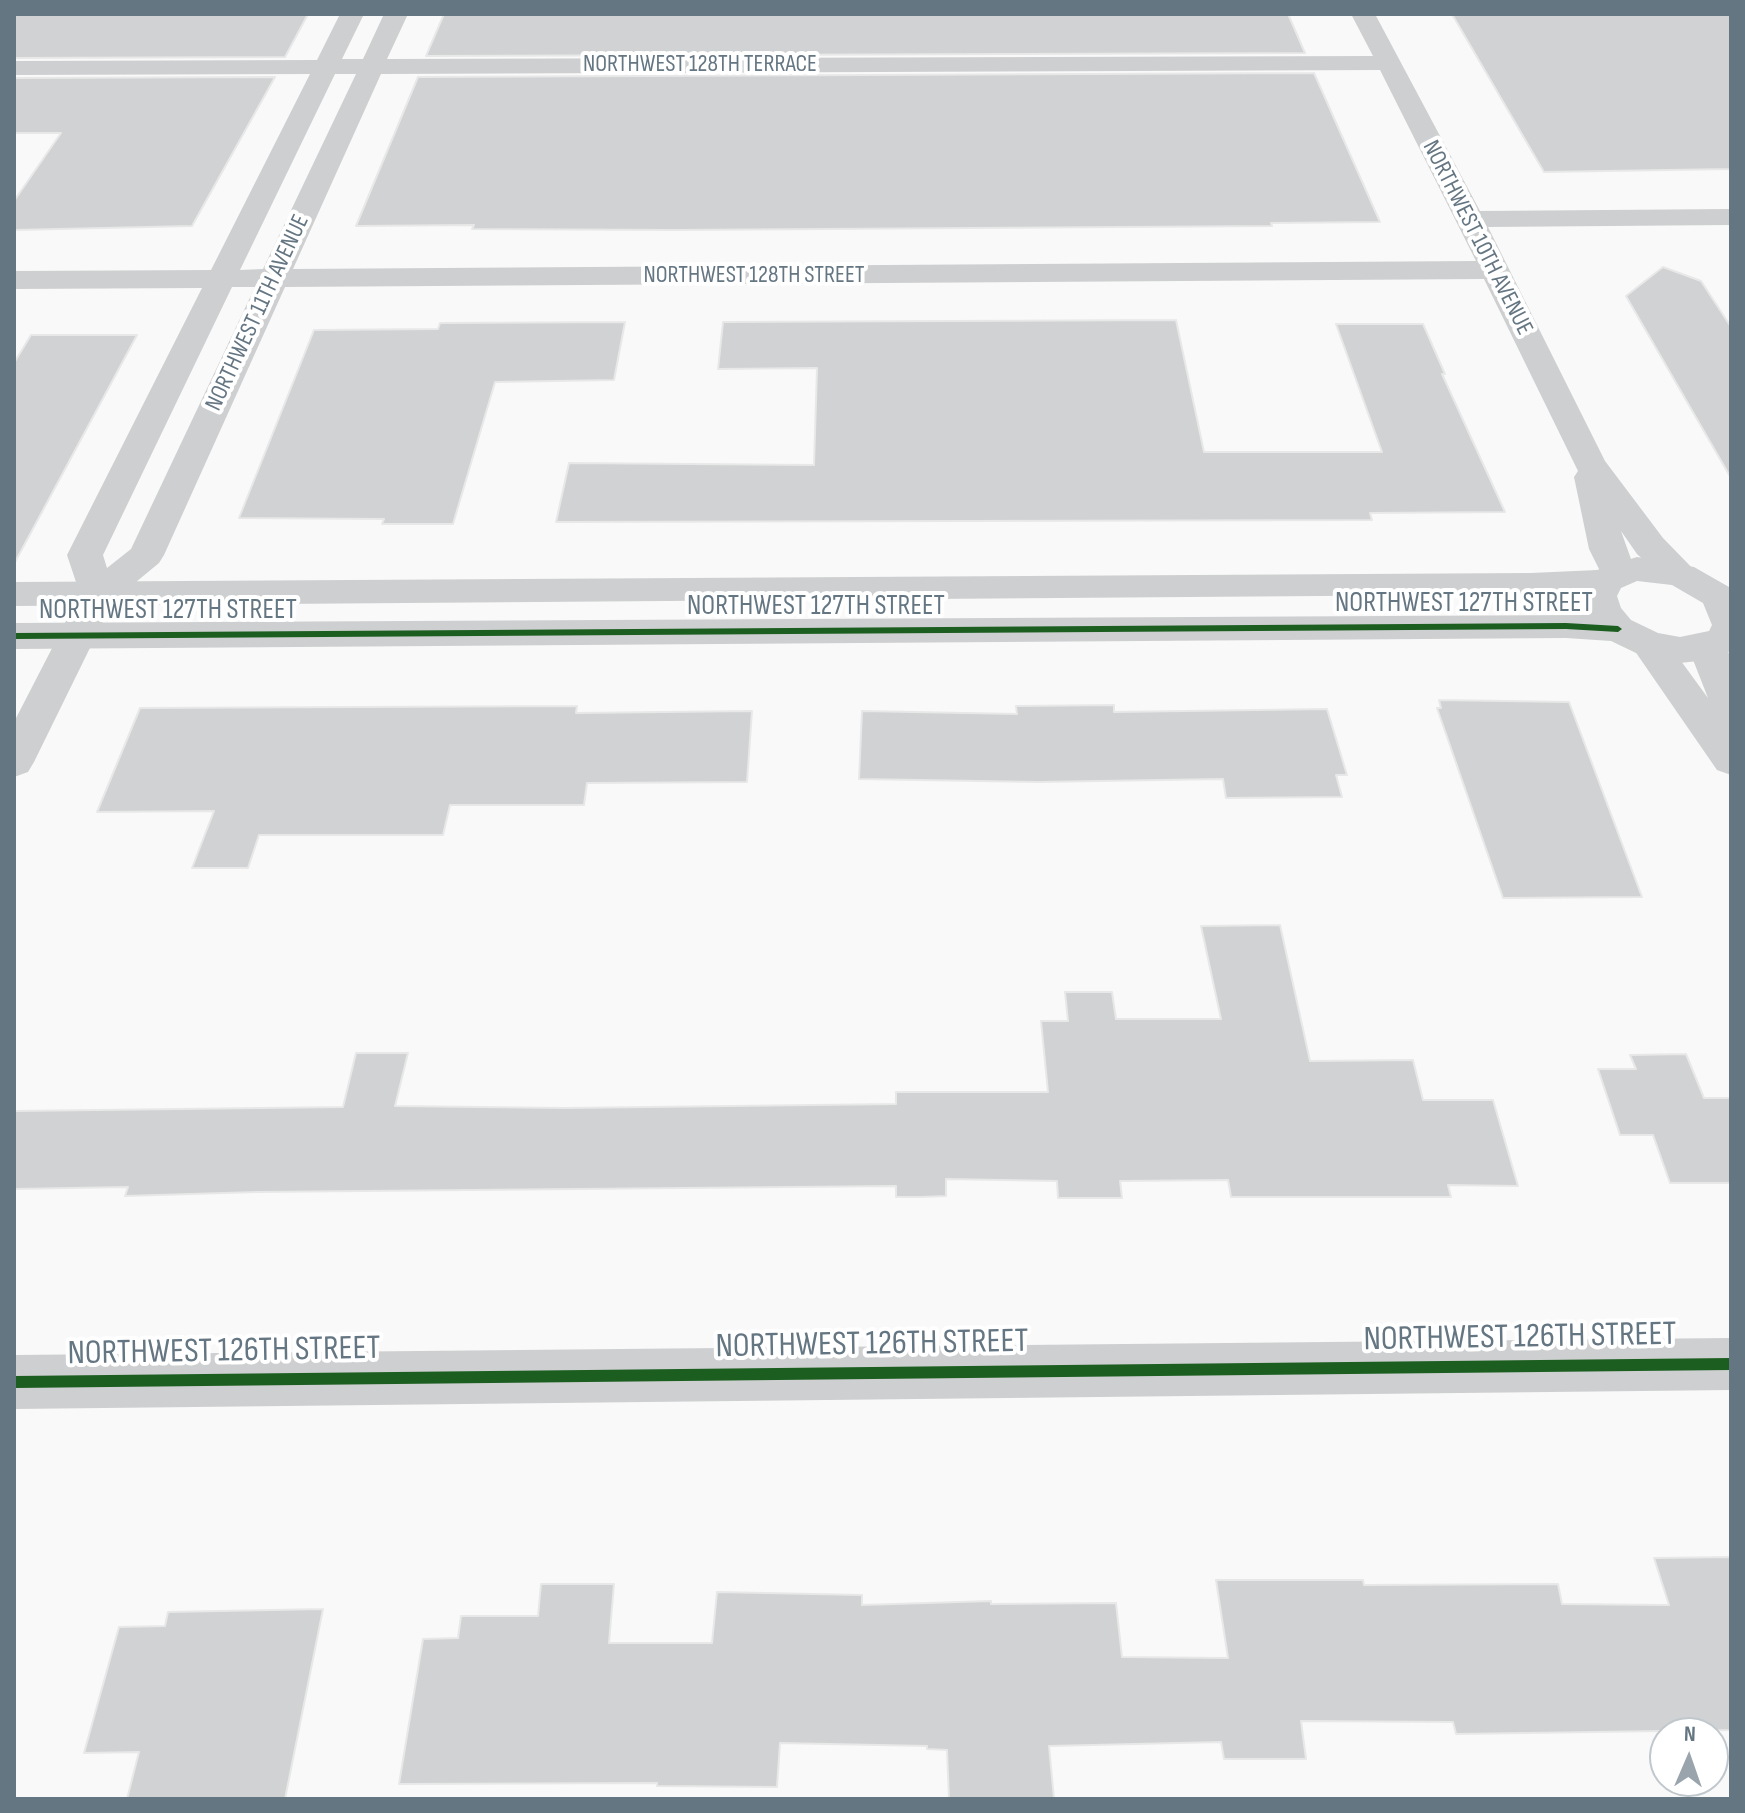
<!DOCTYPE html>
<style>
body{margin:0}
#map{position:relative;width:1745px;height:1813px;overflow:hidden;background:#f9f9f9;font-family:"Sofia Sans Condensed",sans-serif}
canvas{display:block}
.frame{position:absolute;inset:0;border:16px solid #657683;pointer-events:none}
.north{position:absolute;left:1649px;top:1717px;width:80px;height:80px;box-sizing:border-box;background:#fff;border:2px solid #c1c8cd;border-radius:50%;rotate:2deg;font-size:22px;font-weight:700;line-height:32px;text-align:center;color:#657683}
.north::after{content:'';display:block;margin:auto;width:28px;height:36px;background:#99a4ac;clip-path:polygon(50% 0,100% 100%,50% 72%,0 100%)}
</style>
<div id="map">
<canvas width="1745" height="1813"></canvas>
<div class="frame"></div>
<div class="north">N</div>
</div>
<script>
const ctx = document.querySelector('canvas').getContext('2d');
ctx.lineJoin = 'round';
function fillPath(path, color) { ctx.fillStyle = color; ctx.fill(path, 'evenodd'); }
const poly = rows => new Path2D(rows.map(r => 'M' + r).join(''));
function stroke(path, color, width, dash) { ctx.strokeStyle = color; ctx.lineWidth = width; ctx.lineCap = dash ? 'butt' : 'round'; ctx.setLineDash(dash || []); ctx.stroke(path); }
function write(font, color, halo, rows, align = 'center') {
  ctx.font = font + ' "Sofia Sans Condensed",sans-serif'; ctx.lineWidth = 8; ctx.setLineDash([]); ctx.textBaseline = 'middle'; ctx.strokeStyle = halo; ctx.fillStyle = color; for (const [text, x, y, turn = 0] of rows) {
    ctx.save(); ctx.translate(x, y); ctx.rotate((+turn || 0) * Math.PI / 180); ctx.textAlign = isNaN(turn) ? turn : align; if (halo) ctx.strokeText(text, 0, 0); ctx.fillText(text, 0, 0); ctx.restore();
  }
}
const building = poly([
 [14,14,308,14,285,57,14,58,14,14],
 [444,14,1288,14,1305,53,426,56,444,14],
 [1452,14,1731,15,1731,169,1544,172,1452,14],
 [1314,73,1380,222,1271,223,1272,226,674,230,472,229,474,225,356,226,418,77,1314,73],
 [275,77,192,226,14,230,14,201,61,133,14,133,14,78,275,77],
 [1663,267,1701,281,1731,327,1731,478,1626,296,1663,267],
 [1176,320,1204,452,1382,452,1336,324,1423,324,1445,374,1442,374,1505,512,1370,513,1372,520,556,522,569,463,814,465,817,368,718,369,723,322,1176,320],
 [625,322,614,380,495,382,453,524,382,524,384,519,239,518,314,330,438,329,440,323,625,322],
 [31,335,137,335,14,564,14,363,31,335],
 [1439,700,1569,702,1642,897,1503,898,1437,708,1441,708,1439,700],
 [1114,705,1114,712,1327,709,1347,775,1336,775,1342,797,1226,798,1223,779,1038,782,859,779,862,711,1017,714,1016,706,1114,705],
 [577,706,576,713,752,711,747,782,587,783,584,805,450,805,443,835,259,835,248,868,192,868,214,811,97,812,140,708,577,706],
 [1280,925,1310,1061,1413,1060,1423,1100,1493,1100,1518,1186,1448,1185,1451,1197,1231,1197,1228,1180,1120,1181,1122,1198,1058,1198,1057,1181,946,1179,946,1196,921,1197,896,1197,896,1186,257,1192,125,1196,128,1187,14,1189,14,1111,343,1107,356,1053,408,1053,395,1106,565,1108,896,1104,896,1092,1048,1092,1041,1021,1068,1021,1065,992,1112,992,1116,1019,1221,1019,1201,926,1280,925],
 [1686,1054,1704,1098,1731,1098,1731,1183,1670,1183,1653,1135,1620,1135,1598,1069,1636,1069,1630,1055,1686,1054],
 [1731,1557,1731,1730,1456,1734,1453,1722,1301,1721,1306,1759,1224,1759,1221,1742,1049,1746,1054,1799,949,1799,947,1750,927,1749,927,1746,780,1743,777,1787,657,1786,657,1783,399,1784,423,1639,458,1638,461,1616,538,1616,541,1584,614,1584,609,1643,712,1643,717,1592,862,1595,862,1605,991,1601,991,1604,1116,1603,1122,1657,1228,1658,1216,1580,1363,1580,1364,1585,1558,1584,1562,1604,1669,1605,1654,1558,1731,1557],
 [323,1609,285,1799,127,1799,139,1752,84,1753,119,1627,165,1626,168,1612,323,1609]
]);
fillPath(building, '#d0d2d3');
stroke(building, '#e8e8e8', 2);
fillPath(poly([
 [340,14,364,14,342,59,363,59,384,14,408,14,387,59,1373,56,1351,14,1375,14,1480,211,1731,209,1731,225,1488,227,1605,461,1663,538,1699,575,1694,583,1681,587,1668,583,1637,554,1621,531,1636,573,1631,581,1618,585,1605,581,1589,549,1574,477,1578,471,1484,279,285,287,164,555,159,563,113,601,34,762,28,772,14,777,14,722,80,594,67,555,202,288,14,289,14,271,211,270,310,74,14,75,14,61,317,60,340,14],
 [1380,70,1476,261,293,269,381,74,1380,70],
 [335,74,356,74,263,269,240,270,335,74],
 [232,287,255,287,131,549,107,568,103,555,232,287],
 [1649,631,1662,635,1708,698,1688,647,1694,638,1707,634,1720,638,1726,647,1731,658,1731,775,1717,770,1630,644,1636,635,1649,631],
 [1731,1338,1731,1390,14,1409,14,1355,1731,1338]
]), '#cecfd0');
fillPath(poly([
 [1637,557,1694,567,1729,587,1731,651,1707,660,1680,663,1636,653,1611,641,1566,638,14,649,14,623,1586,615,1581,594,14,606,14,582,1531,573,1597,570,1637,557],
 [1637,581,1672,585,1703,603,1712,625,1709,631,1680,637,1658,633,1631,620,1621,608,1617,596,1621,588,1637,581]
]), '#cecfd0');
fillPath(poly([
 [1566,623,1618,626,1622,629,1618,632,1566,629,14,639,14,633,1566,623],
 [1731,1358,1731,1370,14,1388,14,1376,1731,1358]
]), '#1b5e20');
write('24px', '#657683', '#fff', [
 ["NORTHWEST 128TH TERRACE",700,65],
 ["NORTHWEST 10TH AVENUE",1477,238,63],
 ["NORTHWEST 128TH STREET",754,276],
 ["NORTHWEST 11TH AVENUE",258,313,-65]
]);
write('28px', '#657683', '#fff', [
 ["NORTHWEST 127TH STREET",1464,604],
 ["NORTHWEST 127TH STREET",816,607],
 ["NORTHWEST 127TH STREET",168,611]
]);
write('34px', '#657683', '#fff', [
 ["NORTHWEST 126TH STREET",1520,1338,-1],
 ["NORTHWEST 126TH STREET",872,1345,-1],
 ["NORTHWEST 126TH STREET",224,1352,-1]
]);
</script>
